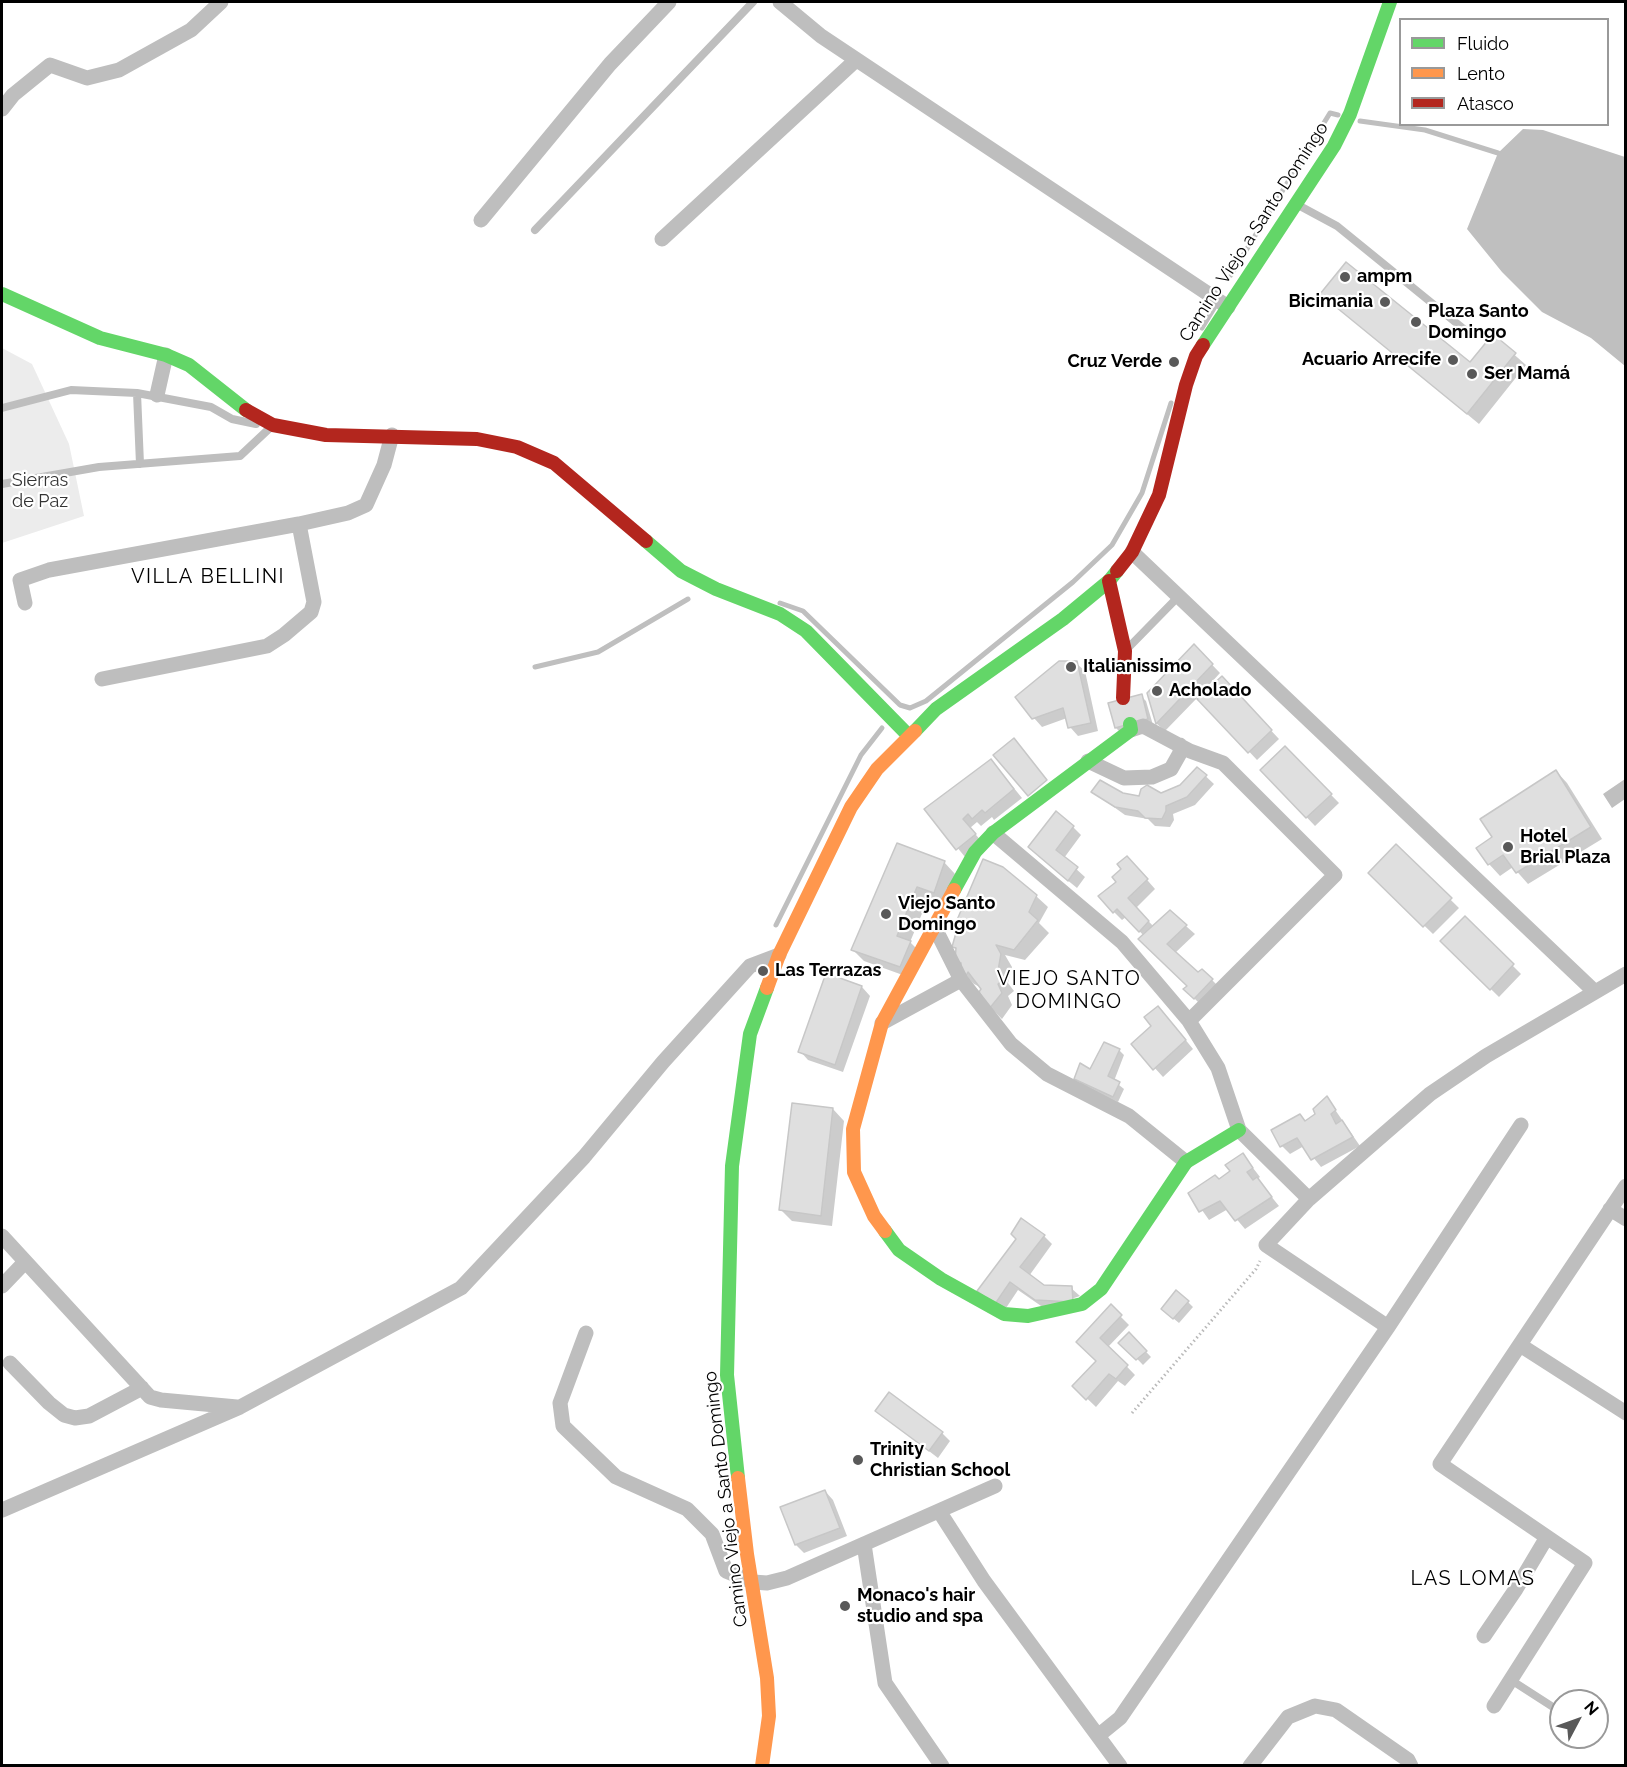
<!DOCTYPE html>
<meta charset="utf-8">
<style>
body{margin:0}
#map{position:relative;width:1627px;height:1767px;overflow:hidden;background:#fff;font-family:Raleway,sans-serif}
canvas{display:block}
.frame{position:absolute;inset:0;border:3px solid #000;pointer-events:none}
.legend{position:absolute;left:1399px;top:18px;width:210px;height:108px;box-sizing:border-box;background:#fff;border:2px solid #999;margin:0;padding:8px 10px;list-style:none;font-size:18px;color:#000}
.legend li{display:flex;align-items:center;gap:12px;height:30px}
.legend b{width:30px;border:2px solid #999}
.north{position:absolute;left:1549px;top:1689px;width:60px;height:60px;box-sizing:border-box;background:#fff;border:2px solid #999;border-radius:50%;rotate:49deg;font-size:16px;font-weight:700;line-height:24px;text-align:center;color:#000}
.north::after{content:'';display:block;margin:auto;width:21px;height:27px;background:#595959;clip-path:polygon(50% 0,100% 100%,50% 72%,0 100%)}
</style>
<div id="map">
<canvas width="1627" height="1767"></canvas>
<div class="frame"></div>
<ul class="legend">
<li><b style="height:8px;background:#63d668"></b>Fluido</li>
<li><b style="height:8px;background:#ff974d"></b>Lento</li>
<li><b style="height:8px;background:#b3261e"></b>Atasco</li>
</ul>
<div class="north">N</div>
</div>
<script>
const ctx = document.querySelector('canvas').getContext('2d');
ctx.lineJoin = 'round';
function fillPath(path, color) { ctx.fillStyle = color; ctx.fill(path, 'evenodd'); }
const poly = rows => new Path2D(rows.map(r => 'M' + r).join(''));
function stroke(path, color, width, dash) { ctx.strokeStyle = color; ctx.lineWidth = width; ctx.lineCap = dash ? 'butt' : 'round'; ctx.setLineDash(dash || []); ctx.stroke(path); }
function write(font, color, halo, rows, align = 'center') {
  ctx.font = font + ' Raleway,sans-serif'; ctx.lineWidth = 4.5; ctx.setLineDash([]); ctx.textBaseline = 'middle'; ctx.strokeStyle = halo; ctx.fillStyle = color; for (const [text, x, y, turn = 0] of rows) {
    ctx.save(); ctx.translate(x, y); ctx.rotate((+turn || 0) * Math.PI / 180); ctx.textAlign = isNaN(turn) ? turn : align; if (halo) ctx.strokeText(text, 0, 0); ctx.fillText(text, 0, 0); ctx.restore();
  }
}
fillPath(poly([
 [2,348,32,364,69,444,84,516,2,543]
]), '#ececec');
fillPath(poly([
 [1523,129,1543,130,1625,157,1625,366,1591,338,1542,312,1502,272,1467,229,1498,153],
 [1625,779,1625,799,1612,808,1603,794]
]), '#bfbfbf');
fillPath(poly([
 [1322,294,1470,364,1493,336,1526,365,1479,424],
 [1194,646,1220,673,1199,696,1201,698,1222,678,1279,739,1257,760,1198,697,1165,731,1157,724,1149,693],
 [1076,663,1085,671,1098,731,1078,736,1070,727,1067,718,1042,727,1034,718],
 [1141,696,1146,701,1153,725,1121,733,1116,728],
 [1285,748,1339,803,1315,826,1262,770],
 [991,760,1022,798,994,820,992,817,981,826,977,822,970,828,983,843,965,857,926,809],
 [1198,769,1214,784,1195,805,1173,814,1174,820,1170,827,1155,826,1148,819,1125,815,1093,792,1140,798,1161,795,1180,786],
 [1556,771,1567,783,1602,839,1528,884,1513,867,1500,876,1489,864],
 [1073,827,1081,835,1064,858,1085,877,1077,888,1038,856],
 [898,845,944,862,955,874,945,903,929,897,910,942,921,953,911,978,864,961,853,950],
 [1396,846,1459,908,1433,934,1370,873],
 [1135,866,1155,889,1136,908,1154,927,1170,912,1195,934,1175,953,1198,974,1212,980,1220,988,1203,1007,1185,989,1189,986,1144,936,1126,917,1122,920,1114,912],
 [1036,896,1048,907,1039,923,1049,933,1025,960,1005,955,1012,967,1008,983,1014,991,1008,996,1012,1005,1002,1019,991,1008,979,984,978,986,974,984,962,973,957,960,957,950,953,947],
 [1465,918,1521,974,1499,997,1442,941],
 [862,987,870,996,843,1072,808,1060,800,1051],
 [1166,1016,1193,1049,1163,1077,1133,1044],
 [1119,1050,1124,1055,1114,1081,1124,1089,1118,1102,1081,1084,1076,1078,1091,1071],
 [1327,1098,1360,1146,1321,1167,1304,1146,1290,1154,1282,1146,1317,1114],
 [833,1109,844,1121,832,1226,792,1221,781,1210],
 [1243,1155,1260,1177,1257,1179,1279,1206,1245,1229,1228,1209,1209,1220,1190,1193,1219,1181,1232,1172],
 [1044,1236,1052,1244,1029,1276,1043,1287,1071,1288,1080,1296,1044,1308,1018,1290,1004,1311,987,1299,1018,1239],
 [1188,1302,1193,1307,1179,1323,1168,1314],
 [1111,1307,1129,1325,1108,1347,1135,1375,1125,1386,1118,1381,1096,1407,1074,1386,1098,1361,1078,1342],
 [1129,1334,1151,1357,1143,1365,1121,1342],
 [877,1411,942,1433,950,1441,938,1458],
 [825,1491,833,1500,847,1536,804,1553,796,1545]
]), '#0003');
stroke(poly([
 [1360,121,1425,130,1498,153],
 [1231,275,1330,113,1338,115],
 [1202,328,1216,305],
 [780,603,803,611,900,705,910,708,926,701,1073,582,1112,545,1142,493,1171,403],
 [535,667,598,652,688,599],
 [776,925,861,755,882,728]
]), '#bfbfbf', 5);
const building = poly([
 [1346,262,1470,362,1493,334,1516,353,1467,414,1320,294,1346,262],
 [1194,644,1213,664,1156,724,1147,693,1194,644],
 [1059,661,1077,661,1091,723,1068,728,1063,708,1032,719,1015,697,1059,661],
 [1222,676,1272,730,1248,753,1197,699,1222,676],
 [1142,694,1148,719,1115,728,1108,703,1142,694],
 [1014,738,1047,780,1028,796,993,755,1014,738],
 [1285,746,1332,794,1306,818,1260,770,1285,746],
 [991,759,1014,789,985,813,982,810,972,819,968,814,963,819,976,834,956,850,924,809,991,759],
 [1197,767,1207,775,1187,797,1166,806,1166,811,1162,819,1145,818,1138,811,1115,807,1091,792,1100,780,1123,793,1139,796,1141,789,1147,785,1161,793,1180,785,1197,767],
 [1556,770,1591,827,1516,873,1503,855,1488,865,1476,848,1492,837,1480,819,1556,770],
 [1056,811,1074,826,1056,850,1078,867,1068,881,1028,847,1056,811],
 [897,843,945,861,934,893,917,887,897,936,911,941,900,967,851,950,897,843],
 [1396,844,1452,898,1423,927,1368,873,1396,844],
 [1127,856,1148,879,1128,898,1149,921,1139,932,1117,909,1113,913,1098,896,1116,882,1112,877,1121,869,1117,864,1127,856],
 [983,859,1003,867,1037,895,1029,912,1038,920,1014,950,996,945,1001,954,998,971,1004,979,998,984,1002,993,989,1009,979,992,981,989,968,972,966,976,961,973,961,963,955,960,956,948,952,947,959,922,957,920,983,859],
 [1170,910,1187,925,1167,944,1198,972,1202,969,1213,979,1194,999,1183,989,1187,986,1138,939,1170,910],
 [1465,916,1514,964,1490,990,1440,941,1465,916],
 [826,973,862,986,835,1065,798,1052,826,973],
 [1158,1006,1186,1040,1153,1070,1131,1044,1151,1026,1144,1017,1158,1006],
 [1104,1042,1120,1049,1108,1076,1120,1082,1113,1097,1074,1079,1080,1063,1090,1069,1104,1042],
 [1327,1096,1336,1110,1331,1114,1336,1124,1342,1120,1353,1137,1311,1160,1297,1138,1280,1147,1271,1130,1300,1114,1305,1121,1315,1114,1313,1109,1327,1096],
 [792,1103,833,1108,821,1216,779,1210,792,1103],
 [1243,1153,1253,1168,1247,1172,1253,1180,1257,1177,1272,1197,1235,1221,1220,1201,1199,1212,1188,1193,1215,1175,1219,1179,1230,1171,1225,1165,1243,1153],
 [1021,1218,1045,1235,1020,1267,1044,1285,1072,1286,1073,1302,1035,1300,1010,1282,995,1304,977,1291,1016,1239,1011,1234,1021,1218],
 [1176,1290,1189,1301,1173,1319,1161,1309,1176,1290],
 [1111,1304,1122,1315,1100,1338,1128,1365,1116,1379,1109,1374,1086,1400,1072,1386,1096,1361,1076,1342,1111,1304],
 [1129,1332,1147,1351,1136,1360,1118,1343,1129,1332],
 [889,1392,943,1432,929,1451,875,1411,889,1392],
 [825,1490,840,1528,795,1545,780,1507,825,1490]
]);
fillPath(building, '#dfdfdf');
stroke(building, '#c7c7c7', 1.5);
stroke(poly([
 [1132,1413,1256,1269,1260,1261]
]), '#b9b9b9', 3, [1.5, 3]);
stroke(poly([
 [1298,205,1337,226,1465,330],
 [535,230,753,2],
 [137,393,140,464],
 [2,408,71,390,137,393,211,407,232,419,256,424],
 [2,484,99,467,240,456,272,426],
 [1128,648,1177,598],
 [1511,1680,1556,1709]
]), '#bebebe', 8);
stroke(poly([
 [780,2,821,36,1228,307],
 [2,109,13,95,50,65,87,78,119,70,191,30,221,2],
 [481,220,610,64,669,2],
 [662,239,856,60],
 [157,395,166,355],
 [1132,552,1594,991],
 [25,603,20,580,49,570,299,524,348,513,366,505,384,465,392,435],
 [102,679,267,646,284,635,311,612,314,602,299,524],
 [1131,730,1143,726,1190,751,1223,763,1335,875,1189,1021],
 [1088,761,1124,778,1152,777,1171,769,1180,753,1180,745],
 [993,833,1122,942,1189,1021,1218,1068,1239,1130,1309,1199],
 [935,928,961,980,1011,1044,1047,1074,1129,1116,1186,1162],
 [882,1023,961,980],
 [1610,1209,1626,1219],
 [2,1236,150,1397,161,1400,237,1407],
 [2,1286,25,1262],
 [1388,1327,1266,1245,1309,1199,1430,1094,1486,1056,1626,974],
 [586,1333,560,1403,563,1426,616,1477,687,1509,712,1534,726,1571,753,1582,767,1583,787,1578,995,1486],
 [1520,1345,1626,1413],
 [10,1363,49,1403,64,1415,75,1418,89,1416,142,1388],
 [2,1510,240,1407,461,1288,584,1157,663,1062,750,966,779,955],
 [939,1511,984,1581,1120,1766],
 [864,1544,885,1683,942,1766],
 [1484,1636,1516,1589,1547,1537],
 [1494,1706,1585,1563,1440,1464,1626,1186],
 [1099,1735,1120,1718,1388,1327,1521,1125],
 [1250,1766,1288,1717,1315,1706,1336,1710,1408,1760,1411,1766]
]), '#bebebe', 15);
stroke(poly([
 [2,294,100,338,166,355,189,365,246,410],
 [1203,345,1334,146,1350,114,1390,2],
 [646,541,681,571,716,589,780,614,806,631,908,735],
 [915,731,936,709,1063,619,1109,581,1117,571],
 [954,890,975,852,993,833,1131,730,1130,724],
 [885,1231,899,1250,941,1279,1004,1314,1028,1316,1082,1304,1101,1289,1186,1162,1239,1130],
 [738,1478,727,1375,732,1166,750,1034,767,988]
]), '#63d668', 14);
stroke(poly([
 [767,988,779,955,851,807,877,769,915,731],
 [885,1231,874,1216,854,1172,853,1129,882,1023,954,890],
 [738,1478,747,1554,767,1678,769,1716,762,1766]
]), '#ff974d', 14);
stroke(poly([
 [246,410,273,425,326,435,477,439,517,447,554,463,646,541],
 [1117,571,1132,552,1159,495,1186,385,1196,356,1203,345],
 [1109,581,1125,651,1123,698]
]), '#b3261e', 14);
for (const [x, y, r, color] of [
 [1345,277,6,"#595959"],
 [1385,302,6,"#595959"],
 [1416,322,6,"#595959"],
 [1453,360,6,"#595959"],
 [1174,362,6,"#595959"],
 [1472,374,6,"#595959"],
 [1071,667,6,"#595959"],
 [1157,691,6,"#595959"],
 [1508,847,6,"#595959"],
 [886,914,6,"#595959"],
 [763,971,6,"#595959"],
 [858,1460,6,"#595959"],
 [845,1606,6,"#595959"]
]) { const dot = new Path2D(); dot.arc(x, y, r, 0, 2 * Math.PI); ctx.fillStyle = color; ctx.fill(dot); stroke(dot, '#fff', 2); }
write('18px', '#000', '#fff', [
 ["Camino Viejo a Santo Domingo",1254,232,-57],
 ["Camino Viejo a Santo Domingo",726,1499,-97]
]);
write('bold 18px', '#000', '#fff', [
 ["ampm",1357,277],
 ["Bicimania",1373,302,"right"],
 ["Plaza Santo",1428,312],
 ["Domingo",1428,333],
 ["Acuario Arrecife",1441,360,"right"],
 ["Cruz Verde",1162,362,"right"],
 ["Ser Mamá",1484,374],
 ["Italianissimo",1083,667],
 ["Acholado",1169,691],
 ["Hotel",1520,837],
 ["Brial Plaza",1520,858],
 ["Viejo Santo",898,904],
 ["Domingo",898,925],
 ["Las Terrazas",775,971],
 ["Trinity",870,1450],
 ["Christian School",870,1471],
 ["Monaco's hair",857,1596],
 ["studio and spa",857,1617]
], 'left');
write('18px', '#333', '#fff', [
 ["Sierras",40,481],
 ["de Paz",40,502]
]);
ctx.letterSpacing = '1.5px';
write('20px', '#000', '#fff', [
 ["VILLA BELLINI",208,577],
 ["VIEJO SANTO",1069,979],
 ["DOMINGO",1069,1002],
 ["LAS LOMAS",1473,1579]
]);
ctx.letterSpacing = '0px';
</script>
